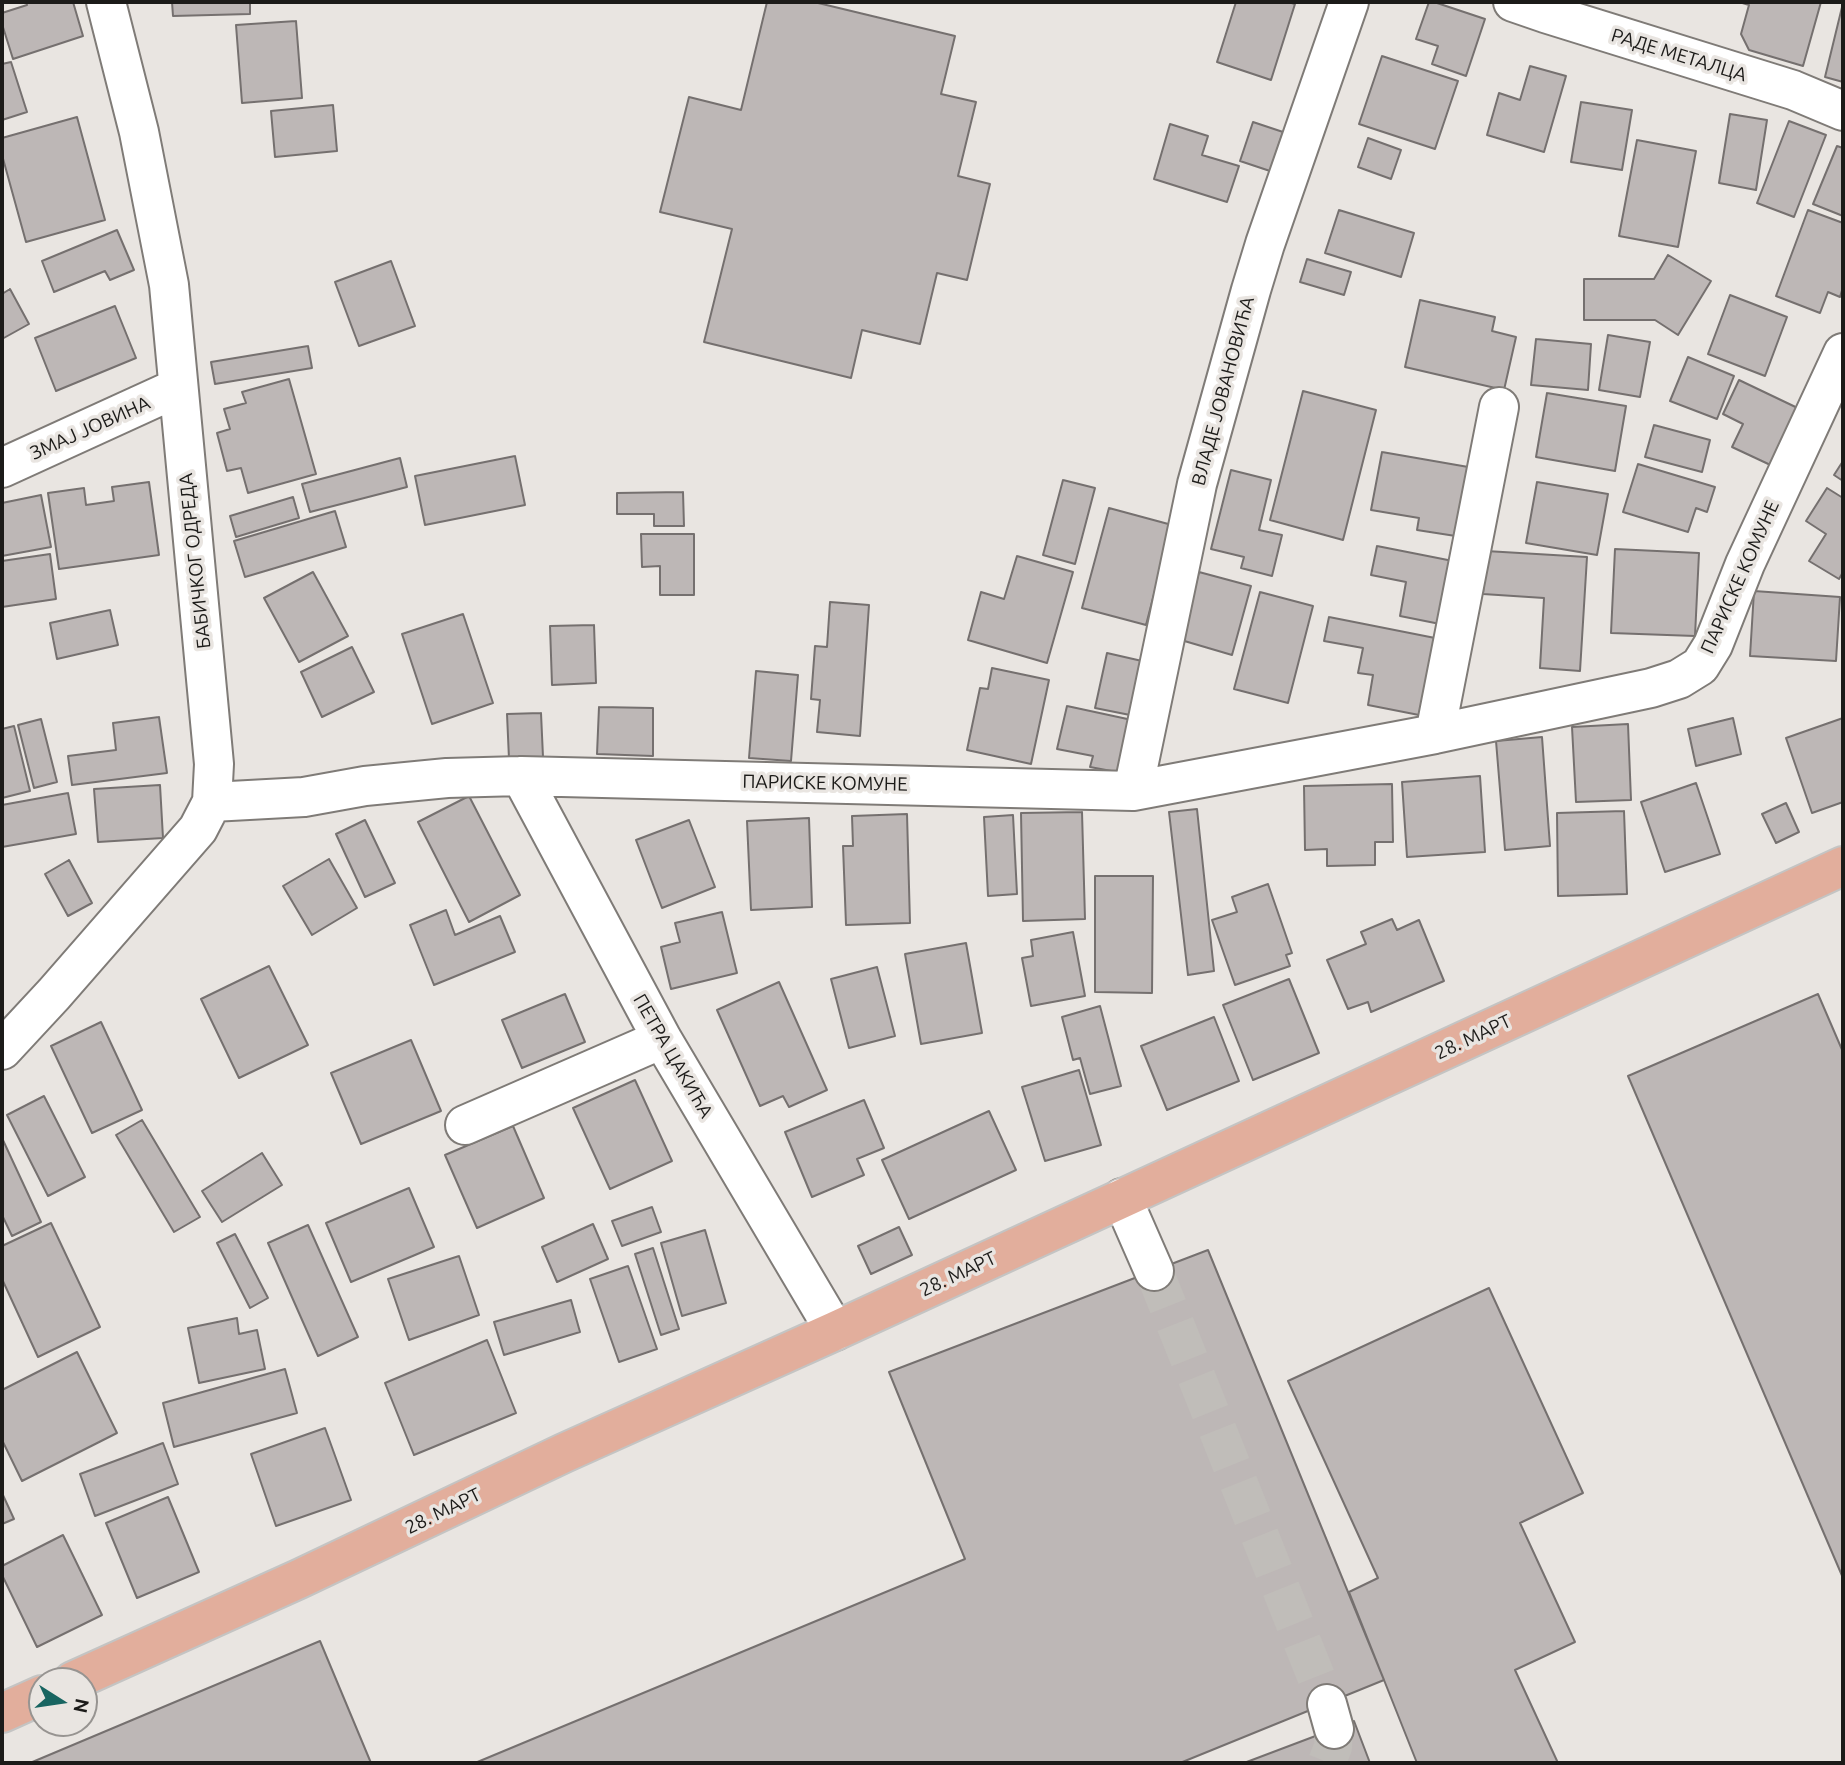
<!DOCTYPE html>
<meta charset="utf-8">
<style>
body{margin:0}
#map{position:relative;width:1845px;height:1765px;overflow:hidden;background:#e9e5e1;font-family:Ubuntu,sans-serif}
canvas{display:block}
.frame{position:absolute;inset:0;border:4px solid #1c1b19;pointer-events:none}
.north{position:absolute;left:28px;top:1667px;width:70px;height:70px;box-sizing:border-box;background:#e9e5e1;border:2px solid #979491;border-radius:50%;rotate:102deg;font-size:19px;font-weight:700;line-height:28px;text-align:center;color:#1c1b19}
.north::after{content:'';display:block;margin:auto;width:24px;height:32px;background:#186561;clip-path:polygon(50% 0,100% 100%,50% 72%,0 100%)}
</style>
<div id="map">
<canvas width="1845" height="1765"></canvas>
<div class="frame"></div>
<div class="north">N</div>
</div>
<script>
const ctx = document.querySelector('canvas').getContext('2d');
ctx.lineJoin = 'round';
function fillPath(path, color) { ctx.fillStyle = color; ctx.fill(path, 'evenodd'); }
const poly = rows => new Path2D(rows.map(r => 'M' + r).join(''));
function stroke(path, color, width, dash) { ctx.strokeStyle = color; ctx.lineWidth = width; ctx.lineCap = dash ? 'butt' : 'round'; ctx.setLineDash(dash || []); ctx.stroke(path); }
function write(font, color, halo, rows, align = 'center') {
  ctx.font = font + ' Ubuntu,sans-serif'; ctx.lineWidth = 7; ctx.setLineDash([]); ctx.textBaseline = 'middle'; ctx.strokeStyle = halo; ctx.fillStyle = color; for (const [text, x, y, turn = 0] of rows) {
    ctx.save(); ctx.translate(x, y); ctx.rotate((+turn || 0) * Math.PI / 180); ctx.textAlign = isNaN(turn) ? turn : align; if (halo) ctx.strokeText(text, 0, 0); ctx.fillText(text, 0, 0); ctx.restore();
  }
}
const building = poly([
 [26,2,73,2,83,36,13,59,2,24,2,13,27,5,26,2],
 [172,2,250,2,250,14,173,16,172,2],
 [767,2,814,2,955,36,941,94,976,102,958,176,990,184,967,280,937,273,920,344,862,330,851,378,704,342,732,229,660,212,689,97,741,110,767,2],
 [1236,2,1288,2,1295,4,1271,80,1217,62,1236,2],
 [1429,2,1434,2,1485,19,1466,76,1432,64,1438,46,1416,39,1429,2],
 [1739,2,1821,2,1803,66,1749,50,1741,34,1749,5,1739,2],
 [1843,3,1843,82,1825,77,1843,3],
 [296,21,302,98,242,103,236,25,296,21],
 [1382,56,1458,81,1435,149,1359,124,1382,56],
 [11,62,27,112,2,120,2,64,11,62],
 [1530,66,1566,76,1544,152,1487,135,1499,93,1520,100,1530,66],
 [1581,102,1632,110,1622,170,1571,162,1581,102],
 [333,105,337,151,275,157,271,111,333,105],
 [1730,114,1767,120,1756,190,1719,183,1730,114],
 [77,117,105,220,26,242,2,155,2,138,77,117],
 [1789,121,1826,135,1794,217,1757,203,1789,121],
 [1253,122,1283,132,1270,171,1240,161,1253,122],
 [1170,124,1208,136,1202,155,1239,166,1227,202,1154,179,1170,124],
 [1368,138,1401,150,1391,179,1358,167,1368,138],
 [1637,140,1696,151,1678,247,1619,236,1637,140],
 [1837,146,1843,148,1843,216,1813,204,1837,146],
 [1339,210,1414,233,1401,277,1325,253,1339,210],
 [1808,210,1843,223,1843,287,1840,297,1828,292,1820,313,1776,296,1808,210],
 [117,230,134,270,110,280,105,271,54,292,42,261,117,230],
 [1668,255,1711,281,1678,335,1655,320,1584,320,1584,279,1654,279,1668,255],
 [1307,259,1351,272,1344,295,1300,282,1307,259],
 [391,261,415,326,359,346,335,282,391,261],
 [10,289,29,324,2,339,2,294,10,289],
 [1730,295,1787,317,1765,376,1708,354,1730,295],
 [1420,300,1495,317,1492,331,1516,337,1504,390,1405,367,1420,300],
 [115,306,136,358,56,391,35,338,115,306],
 [1608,335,1650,342,1640,397,1599,390,1608,335],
 [1536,339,1591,344,1588,390,1531,385,1536,339],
 [308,346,312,368,215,384,211,362,308,346],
 [1688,357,1734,376,1717,419,1670,401,1688,357],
 [289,379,316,474,248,493,241,468,227,471,217,433,230,429,224,409,246,403,242,392,289,379],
 [1739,380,1806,412,1779,469,1732,447,1743,424,1723,414,1739,380],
 [1303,391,1376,410,1343,540,1270,520,1303,391],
 [1547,393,1626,406,1615,471,1536,457,1547,393],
 [1654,425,1710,440,1702,472,1645,457,1654,425],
 [1382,452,1474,468,1462,537,1417,530,1419,518,1371,510,1382,452],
 [515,456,525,505,425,525,415,476,515,456],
 [400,458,407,487,310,512,302,484,400,458],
 [1843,461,1843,481,1834,475,1843,461],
 [1638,464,1715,487,1707,512,1696,508,1688,532,1623,512,1638,464],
 [1231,470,1271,480,1259,530,1282,535,1272,576,1241,568,1244,557,1211,549,1231,470],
 [1063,480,1095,488,1075,564,1043,555,1063,480],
 [149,482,159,555,59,569,48,493,84,488,86,505,114,501,112,487,149,482],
 [1537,482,1608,494,1597,555,1526,543,1537,482],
 [1827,488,1843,498,1843,572,1839,579,1809,561,1826,534,1806,521,1827,488],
 [683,492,684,526,654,526,654,514,617,514,617,493,683,492],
 [41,495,51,547,2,556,2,503,41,495],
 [293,497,299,518,236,537,230,516,293,497],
 [1109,508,1172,525,1146,625,1082,608,1109,508],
 [335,511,346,547,245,577,234,541,335,511],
 [641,534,694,534,694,595,660,595,660,566,642,567,641,534],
 [1377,546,1463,563,1450,626,1400,616,1406,582,1371,575,1377,546],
 [1615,549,1699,553,1695,636,1611,633,1615,549],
 [1486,551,1587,557,1580,671,1540,668,1544,598,1483,594,1486,551],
 [50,554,56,599,2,607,2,561,50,554],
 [1017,556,1073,572,1047,663,968,640,981,592,1004,599,1017,556],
 [313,572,348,636,299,662,264,598,313,572],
 [1199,572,1251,586,1232,655,1181,640,1199,572],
 [1754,591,1840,597,1836,661,1750,656,1754,591],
 [1260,592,1313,606,1288,703,1234,689,1260,592],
 [830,602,869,605,860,736,817,732,820,700,811,699,815,646,827,647,830,602],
 [110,610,118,645,57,659,50,623,110,610],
 [463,614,493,703,432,724,402,634,463,614],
 [1329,617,1435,638,1419,715,1368,705,1373,675,1358,673,1363,648,1324,641,1329,617],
 [594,625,596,683,552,685,550,626,594,625],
 [352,647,374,692,322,717,301,672,352,647],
 [1107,653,1142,661,1130,715,1095,708,1107,653],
 [992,668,1049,680,1031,764,967,750,980,688,988,689,992,668],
 [756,671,798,675,791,761,749,758,756,671],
 [1067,706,1132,720,1122,773,1090,767,1093,756,1057,749,1067,706],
 [599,707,653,708,653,756,597,754,599,707],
 [541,713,543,757,509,759,507,714,541,713],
 [159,717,167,773,72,785,68,756,116,750,113,723,159,717],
 [1733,718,1741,754,1696,766,1688,729,1733,718],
 [1843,718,1843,802,1812,813,1786,738,1843,718],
 [41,719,57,782,34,788,18,725,41,719],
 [1628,724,1631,800,1576,802,1572,727,1628,724],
 [14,726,30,791,2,798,2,729,14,726],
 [1542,737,1550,846,1505,850,1496,741,1542,737],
 [1480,776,1485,852,1407,857,1402,782,1480,776],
 [1696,783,1720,854,1665,872,1641,802,1696,783],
 [1392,784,1393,842,1375,842,1375,865,1327,866,1327,849,1305,850,1304,786,1392,784],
 [160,785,163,838,98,842,94,789,160,785],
 [68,793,76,834,2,847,2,805,68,793],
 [469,796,520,895,469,922,418,822,469,796],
 [1786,803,1799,832,1776,843,1762,814,1786,803],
 [1197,809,1214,971,1188,975,1169,812,1197,809],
 [1624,811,1627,894,1558,896,1557,813,1624,811],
 [1082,812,1085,919,1023,921,1021,813,1082,812],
 [907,814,910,923,846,925,843,846,853,846,852,816,907,814],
 [1013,815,1017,894,988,896,984,817,1013,815],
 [809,818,812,907,751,910,747,821,809,818],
 [365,820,395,883,365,897,336,834,365,820],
 [689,820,715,887,662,908,636,840,689,820],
 [329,859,357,908,312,935,283,886,329,859],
 [69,860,92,903,68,916,45,874,69,860],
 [1095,876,1153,876,1152,993,1095,992,1095,876],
 [1268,884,1292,953,1286,955,1290,966,1235,985,1212,920,1237,912,1232,897,1268,884],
 [446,910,455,935,500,916,515,952,434,985,410,925,446,910],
 [722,912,737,973,671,989,661,947,680,942,675,923,722,912],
 [1392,919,1397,930,1419,920,1444,981,1371,1012,1368,1002,1348,1009,1327,960,1366,944,1361,932,1392,919],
 [1073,932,1085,996,1031,1006,1022,958,1033,956,1031,940,1073,932],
 [966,943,982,1033,921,1044,905,954,966,943],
 [269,966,308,1045,239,1078,201,999,269,966],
 [877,967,895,1036,849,1048,831,979,877,967],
 [1289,979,1319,1053,1253,1080,1223,1005,1289,979],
 [779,982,827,1090,789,1107,783,1096,760,1106,717,1010,779,982],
 [565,994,585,1042,522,1068,502,1020,565,994],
 [1818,994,1843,1052,1843,1578,1628,1076,1818,994],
 [1100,1006,1121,1086,1090,1094,1080,1058,1073,1060,1062,1017,1100,1006],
 [1214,1017,1239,1081,1167,1110,1141,1046,1214,1017],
 [101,1022,142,1110,92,1133,51,1046,101,1022],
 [411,1040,441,1111,361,1144,331,1073,411,1040],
 [1079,1070,1101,1145,1045,1161,1022,1087,1079,1070],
 [635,1080,672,1161,610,1189,573,1108,635,1080],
 [44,1096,85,1177,48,1196,7,1115,44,1096],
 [864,1100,884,1148,857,1159,864,1175,812,1197,785,1132,864,1100],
 [989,1111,1016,1170,909,1219,882,1160,989,1111],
 [142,1120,200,1217,174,1232,116,1135,142,1120],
 [513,1126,544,1198,477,1228,445,1155,513,1126],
 [2,1138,41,1222,12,1236,2,1215,2,1138],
 [262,1153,282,1185,222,1222,202,1191,262,1153],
 [409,1188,434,1247,351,1282,326,1223,409,1188],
 [652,1207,661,1232,622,1246,612,1221,652,1207],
 [51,1223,100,1327,38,1357,2,1279,2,1246,51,1223],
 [593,1224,608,1259,557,1282,542,1247,593,1224],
 [308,1225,358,1337,318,1356,268,1243,308,1225],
 [899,1227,912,1255,871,1274,858,1246,899,1227],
 [705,1230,726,1303,682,1316,661,1243,705,1230],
 [235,1234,268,1298,250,1308,217,1243,235,1234],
 [653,1248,679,1329,661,1335,635,1254,653,1248],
 [1208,1250,1384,1680,1180,1763,475,1763,965,1559,889,1372,1208,1250],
 [459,1256,479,1315,409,1340,388,1279,459,1256],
 [628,1266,657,1349,619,1362,590,1279,628,1266],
 [1489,1288,1583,1493,1520,1523,1575,1642,1515,1670,1558,1763,1417,1763,1349,1592,1378,1578,1288,1381,1489,1288],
 [571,1300,580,1332,504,1355,494,1322,571,1300],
 [237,1318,239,1334,257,1330,265,1369,199,1383,188,1328,237,1318],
 [487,1340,516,1413,414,1455,385,1383,487,1340],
 [77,1352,117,1433,22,1481,2,1440,2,1390,77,1352],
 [285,1369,297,1413,174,1447,163,1403,285,1369],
 [325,1428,351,1500,276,1526,251,1454,325,1428],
 [163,1443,178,1484,95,1516,80,1474,163,1443],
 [2,1493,14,1519,2,1524,2,1493],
 [168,1497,199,1572,137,1598,106,1523,168,1497],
 [63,1535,102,1615,37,1647,2,1575,2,1566,63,1535],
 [320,1641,371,1763,30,1763,320,1641],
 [1354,1721,1370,1763,1244,1763,1334,1729,1354,1721]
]);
fillPath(building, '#bdb7b6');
stroke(building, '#75706f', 2);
stroke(poly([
 [1154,1271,1327,1704],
 [1324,1763,1327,1762,1333,1747,1334,1729]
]), '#c0bdb9', 38, [38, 19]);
const minor = poly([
 [1513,2,1545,13,1793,90,1843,111],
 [2,468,177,388],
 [1435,734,1499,407],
 [521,776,662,1039,835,1331],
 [1133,791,1197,484,1251,290,1265,244,1349,2],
 [212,802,304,797,365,786,447,778,521,776,1133,791,1435,734,1651,688,1679,679,1700,666,1713,645,1745,564,1843,353],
 [2,1050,54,994,198,829,212,802,214,764,169,285,139,132,106,2],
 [465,1125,662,1039],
 [1122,1198,1154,1271],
 [1327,1704,1334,1729]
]);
const major = poly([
 [73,1681,299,1579,564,1453,835,1331,1843,866],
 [2,1713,42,1695]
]);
stroke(minor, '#7f7b77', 42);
stroke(major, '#c4c4c3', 42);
stroke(minor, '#fff', 38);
stroke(major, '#e2ae9c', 38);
write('19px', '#1c1b19', '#e9e5e1', [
 ["РАДЕ МЕТАЛЦА",1679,55,17],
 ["ВЛАДЕ ЈОВАНОВИЋА",1223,391,-75],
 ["ЗМАЈ ЈОВИНА",90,428,-24],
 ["БАБИЧКОГ ОДРЕДА",195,561,-96],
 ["ПАРИСКЕ КОМУНЕ",1740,577,-66],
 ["ПАРИСКЕ КОМУНЕ",825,783,1],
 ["28. МАРТ",1473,1037,-25],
 ["ПЕТРА ЦАКИЋА",673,1056,60],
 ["28. МАРТ",958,1274,-25],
 ["28. МАРТ",443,1511,-26]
]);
</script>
